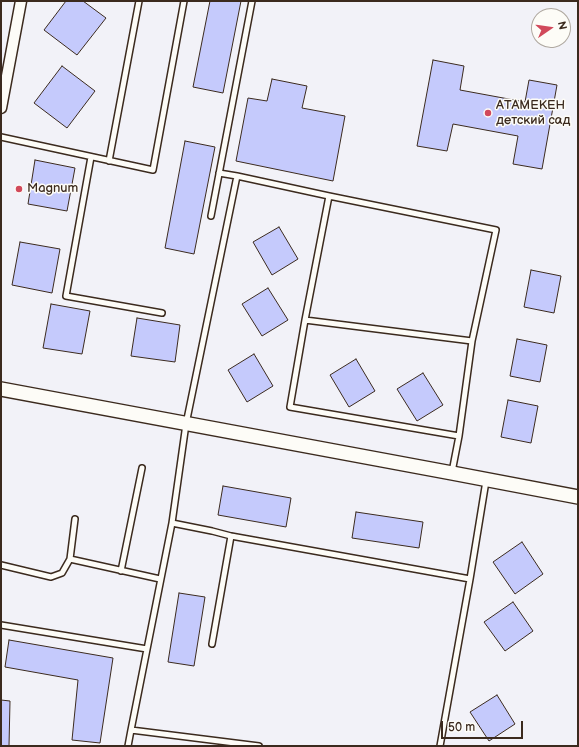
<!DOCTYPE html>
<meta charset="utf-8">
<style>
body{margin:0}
#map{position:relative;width:579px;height:747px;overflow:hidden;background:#f2f2f8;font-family:"Balsamiq Sans",sans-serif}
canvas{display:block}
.frame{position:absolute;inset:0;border:2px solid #3b2a1e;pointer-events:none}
.north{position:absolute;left:531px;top:8px;width:40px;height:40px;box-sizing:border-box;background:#fdfcf7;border:1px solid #afa8a0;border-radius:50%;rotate:77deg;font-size:11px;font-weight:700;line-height:16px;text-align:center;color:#3b2a1e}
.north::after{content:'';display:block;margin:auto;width:14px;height:18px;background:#d1495b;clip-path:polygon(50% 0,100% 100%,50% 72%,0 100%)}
.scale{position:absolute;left:441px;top:721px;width:82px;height:18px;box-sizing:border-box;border:2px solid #3b2a1e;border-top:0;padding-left:5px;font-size:12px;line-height:14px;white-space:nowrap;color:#3b2a1e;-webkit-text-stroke:3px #fdfcf7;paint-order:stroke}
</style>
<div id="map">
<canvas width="579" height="747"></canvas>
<div class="frame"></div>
<div class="north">N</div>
<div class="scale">50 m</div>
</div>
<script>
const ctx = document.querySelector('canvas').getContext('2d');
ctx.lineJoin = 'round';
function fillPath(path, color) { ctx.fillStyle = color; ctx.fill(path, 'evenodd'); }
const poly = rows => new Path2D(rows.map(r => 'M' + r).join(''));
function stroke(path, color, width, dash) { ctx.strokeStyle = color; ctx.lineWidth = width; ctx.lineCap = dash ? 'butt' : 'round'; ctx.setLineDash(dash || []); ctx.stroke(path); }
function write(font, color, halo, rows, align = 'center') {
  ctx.font = font + ' "Balsamiq Sans",sans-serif'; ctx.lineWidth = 3; ctx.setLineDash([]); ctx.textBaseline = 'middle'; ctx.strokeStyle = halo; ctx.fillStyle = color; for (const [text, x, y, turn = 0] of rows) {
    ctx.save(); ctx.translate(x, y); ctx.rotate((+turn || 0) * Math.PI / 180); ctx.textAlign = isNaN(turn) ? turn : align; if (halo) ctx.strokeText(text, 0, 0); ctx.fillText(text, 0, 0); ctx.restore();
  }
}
const building = poly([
 [66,1,83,1,106,18,77,55,44,30,66,1],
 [210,1,241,1,223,93,193,87,210,1],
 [433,60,464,66,460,90,525,102,529,80,557,85,542,169,513,164,518,136,453,124,447,151,417,146,433,60],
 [62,66,95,91,67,128,34,103,62,66],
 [272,79,307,86,302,108,345,116,333,181,236,161,248,98,267,101,272,79],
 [185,141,215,147,194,254,165,248,185,141],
 [35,160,75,168,67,211,28,204,35,160],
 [279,227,298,259,272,275,253,242,279,227],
 [20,242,60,249,52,293,12,285,20,242],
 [531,270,561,276,554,313,524,307,531,270],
 [268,288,288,320,262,336,242,304,268,288],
 [51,304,90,311,82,354,43,348,51,304],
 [137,318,180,325,175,362,131,356,137,318],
 [517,339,547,345,540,382,510,376,517,339],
 [254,354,273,386,247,402,228,370,254,354],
 [356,359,375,391,349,407,330,375,356,359],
 [423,373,443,405,417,421,397,389,423,373],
 [508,400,538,406,531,443,501,437,508,400],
 [223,486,291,498,286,527,218,515,223,486],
 [356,512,423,522,419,548,352,538,356,512],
 [522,542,543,574,515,594,493,562,522,542],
 [179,593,205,597,194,666,168,662,179,593],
 [513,602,533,631,505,651,484,622,513,602],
 [9,640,113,658,100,743,72,740,78,680,5,667,9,640],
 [497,695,515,724,489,741,470,712,497,695],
 [1,700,10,701,9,746,1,746,1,700]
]);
fillPath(building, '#c5cafc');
stroke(building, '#3b2a1e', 1);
const service = poly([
 [1,137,153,170,184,1],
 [91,157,66,296,162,313],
 [109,161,139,1],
 [219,173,237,176],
 [329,196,305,320,290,407,459,436],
 [211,216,252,1],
 [305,320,472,341],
 [172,523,186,424,237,176,329,196,496,230,472,341,459,436,452,472],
 [70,559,75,519],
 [1,565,51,577,62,573,70,559,160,579],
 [121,571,142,468],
 [470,579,486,481],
 [1,625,147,649],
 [212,644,231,536],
 [128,746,131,730],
 [259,746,131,730,172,523,212,531,231,536,470,579,440,746]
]);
const minor = poly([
 [1,108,21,1]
]);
const tertiary = poly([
 [1,389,452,473,578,497]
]);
stroke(service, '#3b2a1e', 8);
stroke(minor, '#3b2a1e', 13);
stroke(tertiary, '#3b2a1e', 16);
stroke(service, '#fdfcf7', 5);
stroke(minor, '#fdfcf7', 10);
stroke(tertiary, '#fdfcf7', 13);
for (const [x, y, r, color] of [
 [488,113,4,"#d1495b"],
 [19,189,4,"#d1495b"]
]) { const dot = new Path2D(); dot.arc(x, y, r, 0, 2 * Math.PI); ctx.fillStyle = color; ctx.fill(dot); stroke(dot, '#fdfcf7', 1.5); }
write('13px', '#3b2a1e', '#fdfcf7', [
 ["АТАМЕКЕН",496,106],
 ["детский сад",496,121],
 ["Magnum",27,189]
], 'left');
</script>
